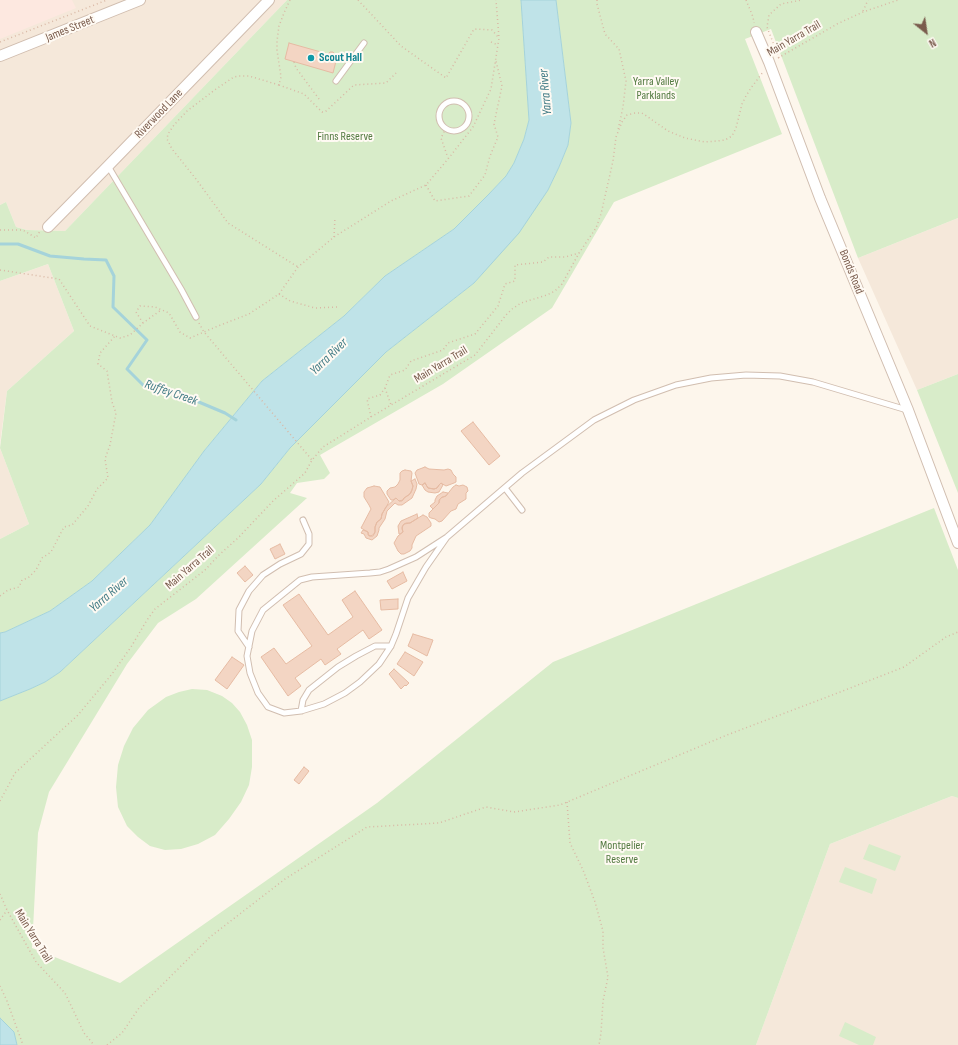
<!DOCTYPE html>
<style>
body{margin:0}
#map{position:relative;width:958px;height:1045px;overflow:hidden;background:#fdf6ec;font-family:"Sofia Sans Condensed",sans-serif}
canvas{display:block}
.north{position:absolute;left:906px;top:12px;width:40px;height:40px;-webkit-text-stroke:3px #fffaf3;paint-order:stroke;rotate:150deg;font-size:11px;font-weight:700;line-height:16px;text-align:center;color:#7a5c4d}
.north::after{content:'';display:block;margin:auto;width:14px;height:18px;background:#7a5c4d;clip-path:polygon(50% 0,100% 100%,50% 72%,0 100%)}
</style>
<div id="map">
<canvas width="958" height="1045"></canvas>
<div class="north">N</div>
</div>
<script>
const ctx = document.querySelector('canvas').getContext('2d');
ctx.lineJoin = 'round';
function fillPath(path, color) { ctx.fillStyle = color; ctx.fill(path, 'evenodd'); }
const poly = rows => new Path2D(rows.map(r => 'M' + r).join(''));
function stroke(path, color, width, dash) { ctx.strokeStyle = color; ctx.lineWidth = width; ctx.lineCap = dash ? 'butt' : 'round'; ctx.setLineDash(dash || []); ctx.stroke(path); }
function write(font, color, halo, rows, align = 'center') {
  ctx.font = font + ' "Sofia Sans Condensed",sans-serif'; ctx.lineWidth = 4; ctx.setLineDash([]); ctx.textBaseline = 'middle'; ctx.strokeStyle = halo; ctx.fillStyle = color; for (const [text, x, y, turn = 0] of rows) {
    ctx.save(); ctx.translate(x, y); ctx.rotate((+turn || 0) * Math.PI / 180); ctx.textAlign = isNaN(turn) ? turn : align; if (halo) ctx.strokeText(text, 0, 0); ctx.fillText(text, 0, 0); ctx.restore();
  }
}
fillPath(poly([
 [0,0,287,0,65,231,27,230,16,227,6,202,0,205],
 [958,218,958,374,917,390,858,258],
 [48,264,74,331,7,391,0,444,0,281],
 [0,448,29,524,0,539],
 [952,796,958,798,958,1045,756,1045,830,844]
]), '#f5e8da');
fillPath(poly([
 [0,0,72,0,76,8,0,39]
]), '#fde8e0');
fillPath(poly([
 [287,0,521,0,529,120,524,139,514,163,506,176,489,194,454,229,385,276,344,316,262,381,204,451,150,525,92,581,50,611,5,632,0,633,0,539,29,524,0,448,7,391,74,331,48,264,0,281,0,205,6,202,16,227,27,230,65,231],
 [556,0,958,0,958,218,858,258,771,29,745,39,782,134,614,202,552,308,443,384,320,455,330,473,324,479,297,483,290,493,307,498,196,599,158,623,127,664,49,792,38,833,32,948,120,983,377,803,553,662,934,508,958,570,958,798,952,796,830,844,756,1045,17,1045,14,1032,0,1018,0,701,30,689,45,682,60,672,261,484,290,448,386,352,474,283,548,190,559,167,568,145,571,123],
 [958,374,958,493,917,390],
 [192,689,207,690,222,696,232,703,240,712,247,725,252,740,252,767,249,785,241,802,229,819,215,835,198,844,181,849,165,850,150,846,138,837,127,826,118,807,116,787,118,765,124,746,133,728,148,710,166,697,179,692],
 [869,844,901,856,895,871,863,859],
 [845,867,877,879,872,894,839,882],
 [845,1022,876,1037,873,1045,859,1045,839,1036]
]), '#d8ecc9');
const water = poly([
 [521,0,556,0,571,123,568,145,559,167,548,190,519,233,474,283,386,352,290,448,261,484,60,672,45,682,30,689,0,701,0,633,5,632,50,611,92,581,150,525,204,451,262,381,344,316,385,276,454,229,489,194,506,176,514,163,524,139,529,120,521,0],
 [0,1018,14,1032,17,1045,0,1045,0,1018]
]);
fillPath(water, '#bfe3e8');
stroke(water, '#a5d3da', 1);
stroke(poly([
 [0,244,18,244,50,256,84,259,106,260,114,276,113,307,147,340,127,369,144,386,194,400,225,413,236,420]
]), '#a5d3da', 3);
const building = poly([
 [289,43,328,54,330,52,333,52,335,54,335,56,337,57,333,73,285,59,289,43],
 [473,422,500,456,489,465,461,431,473,422],
 [425,467,429,469,444,470,448,469,451,470,453,474,456,477,456,482,454,483,446,486,441,483,439,485,437,488,434,489,428,488,425,483,422,485,419,484,415,473,417,470,425,467],
 [405,470,411,471,412,473,411,481,413,486,412,490,409,495,404,498,402,501,399,501,396,498,393,500,391,500,387,494,387,491,390,488,395,487,398,484,400,480,400,473,402,471,405,470],
 [415,479,417,484,416,489,412,498,402,505,398,505,395,503,387,511,385,519,379,528,379,530,377,536,372,540,366,538,364,534,361,533,363,530,368,532,369,536,373,536,375,532,375,527,377,522,381,519,382,514,386,507,396,498,399,501,403,500,404,498,411,493,413,486,411,481,415,479],
 [425,483,428,488,434,489,437,488,439,485,441,483,443,485,439,492,435,493,428,492,425,490,422,485,425,483],
 [456,485,459,486,463,485,467,487,468,491,466,493,466,499,458,504,456,509,451,511,442,521,439,522,435,519,431,518,429,517,429,513,439,503,440,499,442,497,446,496,453,487,456,485],
 [374,486,380,487,389,502,382,514,381,519,377,522,375,527,375,532,374,534,371,536,368,535,368,532,361,528,371,509,369,505,364,497,364,492,367,488,374,486],
 [443,492,448,493,446,496,441,498,439,500,439,503,433,509,430,506,435,502,435,500,437,496,443,492],
 [417,514,418,518,410,523,404,524,402,527,403,532,400,534,399,534,398,526,401,521,417,514],
 [423,515,427,517,431,523,431,526,416,536,412,545,412,548,410,551,404,554,401,554,398,551,394,543,398,536,403,532,402,529,403,525,406,523,410,523,423,515],
 [280,544,285,554,275,559,270,549,280,544],
 [245,566,253,575,245,582,237,573,245,566],
 [403,572,407,581,392,589,387,581,403,572],
 [355,591,382,630,369,639,363,630,337,649,341,654,325,665,321,659,295,678,301,686,288,696,261,657,274,648,286,664,312,646,283,605,299,594,328,635,353,617,342,600,355,591],
 [398,599,398,609,381,610,380,600,398,599],
 [413,634,433,640,427,656,408,646,413,634],
 [405,652,423,662,414,676,397,664,405,652],
 [232,657,244,665,227,689,215,680,232,657],
 [394,669,409,683,406,686,405,685,401,689,389,674,394,669],
 [304,767,309,771,299,784,294,780,304,767]
]);
fillPath(building, '#f3d5c3');
stroke(building, '#e6bba3', 1);
const service = poly([
 [336,81,364,43],
 '439 116a15 15 0 1 1 30 0a15 15 0 1 1-30 0Z',
 [108,166,181,289,196,317],
 [505,488,522,510],
 [447,537,426,567,408,598,396,634,391,646,379,664,360,682,345,693,324,704,301,711,284,713,268,707,258,693,250,673,247,656,252,631,263,610,300,580,312,577,370,573,380,572,389,569,416,557,447,537,522,473,594,420,634,400,676,385,711,378,746,375,780,376,813,382,907,410],
 [249,647,238,631,239,610,249,591,263,575,280,564,301,554,309,544,309,534,303,520],
 [301,711,303,700,309,690,338,667,356,656,375,646,391,646]
]);
const minor = poly([
 [756,32,769,62,820,198,908,410,958,543],
 [0,56,140,0],
 [48,227,108,166,269,0]
]);
stroke(service, '#d1beb0', 7);
stroke(minor, '#d1beb0', 12);
stroke(poly([
 [290,0,284,13,279,26,277,41,277,50,281,77,279,85,249,76,239,76,234,77,216,89,187,111,174,125,168,134,167,139,172,149,196,179,228,223,298,267],
 [358,0,401,46,446,78,474,29,492,30,498,37],
 [597,0,597,4,605,34,619,49,626,81,623,107,618,130],
 [746,0,753,17,754,23],
 [863,11,868,0],
 [0,42,107,0],
 [491,42,498,45],
 [778,58,837,24,863,12,898,0],
 [779,58,767,27,769,15,781,4,802,0],
 [294,62,296,68,319,99],
 [279,85,304,94,322,112,325,112,354,85,386,83,396,73],
 [446,128,441,138,448,158],
 [426,185,435,201,469,196,485,175,490,156,498,137,494,124,502,86,496,61],
 [0,230,23,230,36,238,40,231],
 [334,237,335,217],
 [0,270,59,279,90,326,120,338,130,335,143,323,161,310],
 [279,294,290,301,315,308,337,307],
 [143,323,136,312,140,306,155,307,169,313,180,332,190,338,218,326,249,314,279,294,298,267,334,237,391,201,426,185,448,159,473,127,491,89,499,38,496,0],
 [199,323,204,332,312,460],
 [385,388,391,405],
 [371,417,367,399,380,395,385,388,390,375,405,370,411,361,443,350,448,343,475,334,498,306,505,284,515,281,515,265,543,262,549,257,565,257,579,253],
 [0,596,8,590,19,587,22,580,28,578,36,570,42,558,51,552,64,527,72,525,88,506,97,489,108,478,105,459,110,445,116,413,112,402,107,371,98,364,100,353,115,336],
 [0,801,15,773,78,715,112,674,131,647,147,620,155,609,205,570,219,555,238,538,273,501,305,473,312,460,323,447,371,417,475,355,506,315,512,309,521,303,547,295,555,291,562,284,579,253,596,228,601,214,613,161,616,137,622,122,627,115,635,113,642,113,648,117,668,131,685,138,705,142,717,141,725,140,732,136,736,128,742,104,746,96,751,88,763,72],
 [567,802,570,843,583,870,595,902,603,931,603,948,608,977,603,1001,601,1033,599,1045],
 [0,894,7,910,36,962,65,993,84,1033,94,1045],
 [0,920,7,910],
 [0,986,7,1001,23,1045],
 [107,1045,122,1033,139,1008,210,937,285,879,367,827,439,823,486,807,514,812,560,805,727,735,835,694,904,667,946,637,958,632]
]), '#d9b8a5', 1.5, [1, 3]);
stroke(service, '#fff', 5);
stroke(minor, '#fff', 10);
for (const [x, y, r, color] of [
 [311,58,4,"#0f9aa8"]
]) { const dot = new Path2D(); dot.arc(x, y, r, 0, 2 * Math.PI); ctx.fillStyle = color; ctx.fill(dot); stroke(dot, '#fffaf3', 1.5); }
write('12px', '#7a5c4d', '#fffaf3', [
 ["James Street",70,29,-22],
 ["Main Yarra Trail",794,39,-30],
 ["Riverwood Lane",159,114,-46],
 ["Bonds Road",851,272,68],
 ["Main Yarra Trail",441,365,-31],
 ["Main Yarra Trail",190,568,-41],
 ["Main Yarra Trail",33,936,58]
]);
write('bold 12px', '#0d838f', '#fffaf3', [
 ["Scout Hall",319,58]
], 'left');
write('12px', '#537a41', '#fffaf3', [
 ["Yarra Valley",656,82],
 ["Parklands",656,96],
 ["Finns Reserve",345,137],
 ["Montpelier",622,846],
 ["Reserve",622,860]
]);
write('italic 13px', '#437c86', '#fffaf3', [
 ["Yarra River",546,92,-95],
 ["Yarra River",329,357,-44],
 ["Ruffey Creek",171,393,19],
 ["Yarra River",109,595,-41]
]);
</script>
